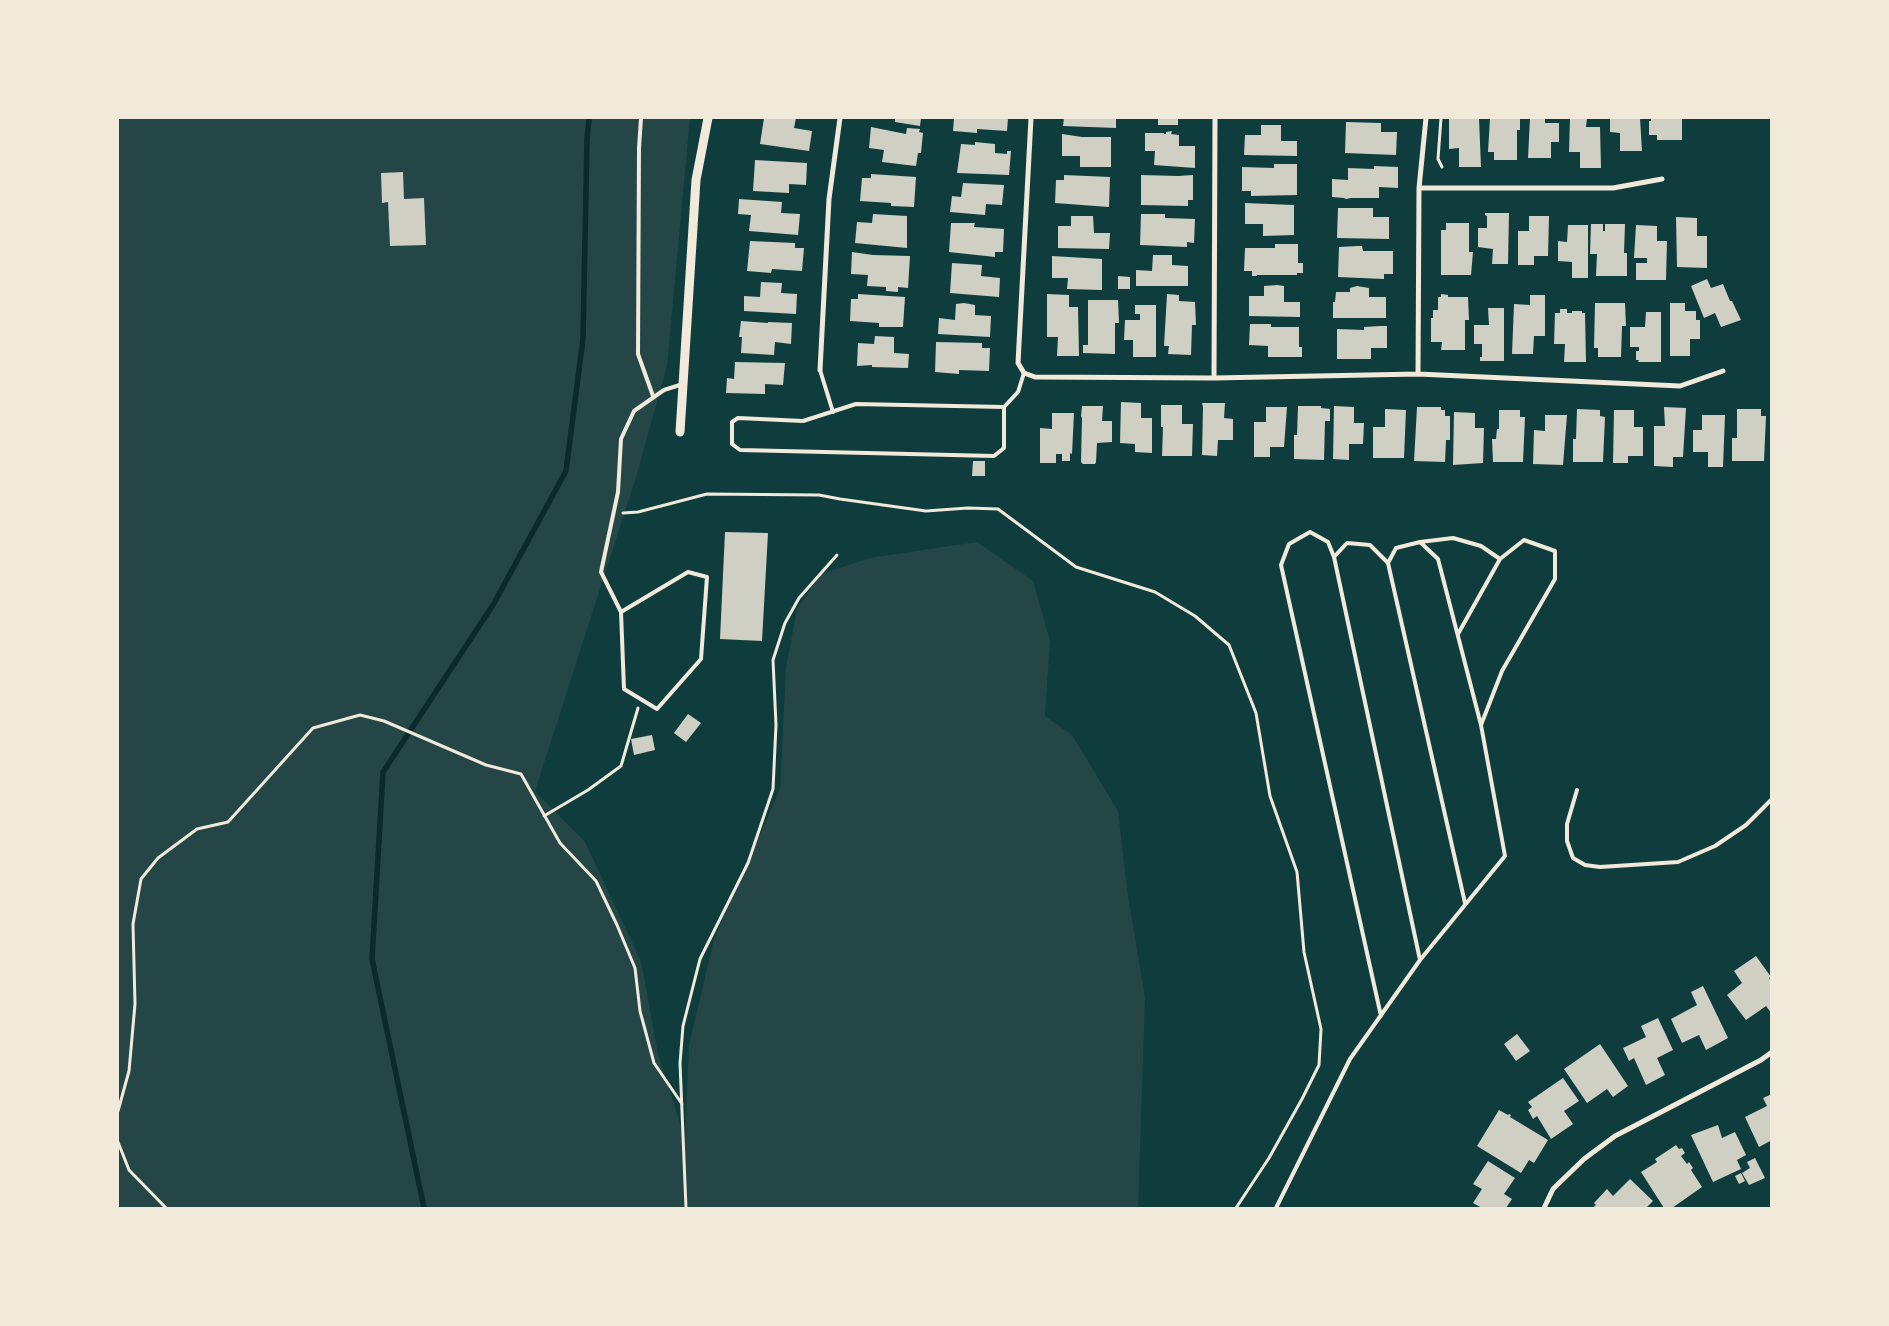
<!DOCTYPE html>
<style>
body{margin:0}
#map{position:relative;width:1889px;height:1326px;overflow:hidden;background:#0f3d3e;font-family:Roboto,sans-serif}
canvas{display:block}
.frame{position:absolute;inset:0;border:119px solid #f1e9da;pointer-events:none}
</style>
<div id="map">
<canvas width="1889" height="1326"></canvas>
<div class="frame"></div>
</div>
<script>
const ctx = document.querySelector('canvas').getContext('2d');
ctx.lineJoin = 'round';
function fillPath(path, color) { ctx.fillStyle = color; ctx.fill(path, 'evenodd'); }
const poly = rows => new Path2D(rows.map(r => 'M' + r).join(''));
function stroke(path, color, width, dash) { ctx.strokeStyle = color; ctx.lineWidth = width; ctx.lineCap = dash ? 'butt' : 'round'; ctx.setLineDash(dash || []); ctx.stroke(path); }
fillPath(poly([
 [118,118,690,118,667,366,636,477,535,791,585,842,641,961,658,1054,685,1139,689,1045,714,939,780,789,786,668,797,609,821,574,870,558,977,542,1033,581,1050,641,1045,716,1072,735,1118,811,1127,889,1145,998,1138,1208,118,1208]
]), '#244646');
stroke(poly([
 [424,1208,372,959,383,772,493,605,566,471,583,339,587,140,589,118]
]), '#0a2a2b', 5.5);
fillPath(poly([
 [764,118,796,118,794,128,812,131,809,151,760,144],
 [895,118,921,118,920,126,895,122],
 [954,118,1008,118,1007,131,977,129,977,133,953,131],
 [1064,118,1116,118,1116,128,1063,126],
 [1158,118,1178,118,1178,125,1158,125],
 [1449,118,1479,118,1481,167,1459,167,1459,148,1449,149],
 [1490,118,1520,118,1520,130,1517,130,1517,160,1494,160,1494,152,1488,152],
 [1530,118,1545,118,1545,123,1559,123,1559,142,1551,142,1551,158,1528,158],
 [1570,118,1587,118,1586,127,1600,127,1601,168,1580,168,1580,152,1569,152],
 [1610,118,1640,118,1642,151,1620,151,1620,133,1610,132],
 [1651,118,1682,118,1682,140,1657,140,1657,135,1649,135,1649,121,1651,121],
 [1346,122,1381,123,1381,132,1397,132,1396,155,1345,153],
 [1261,125,1281,125,1281,141,1297,141,1297,156,1244,155,1245,135,1261,135],
 [871,127,906,134,907,128,920,129,919,132,923,133,921,153,918,153,916,166,882,162,884,150,869,148],
 [1172,131,1171,134,1179,135,1179,146,1195,146,1195,168,1154,165,1155,151,1145,151,1145,133,1164,133,1164,134,1166,134,1166,132],
 [1062,134,1082,137,1111,137,1111,167,1080,167,1080,156,1062,156],
 [975,142,995,144,995,153,1007,154,1007,151,1011,151,1009,175,957,173,961,144,975,145],
 [755,160,807,163,806,185,789,184,789,193,753,191],
 [1274,164,1297,164,1297,195,1251,196,1251,191,1242,191,1242,167,1274,168],
 [1374,166,1398,167,1398,188,1379,187,1379,198,1351,198,1346,199,1344,198,1332,197,1332,179,1348,180,1348,168,1374,169],
 [403,172,404,199,424,198,426,245,390,246,388,202,382,203,381,173],
 [871,174,916,177,914,207,891,206,891,203,860,201,862,178,871,178],
 [1064,175,1110,177,1109,207,1055,203,1056,180,1064,180],
 [1141,175,1178,176,1193,175,1193,200,1188,200,1188,206,1141,205],
 [963,183,1004,185,1002,205,986,204,985,215,950,212,952,196,961,197],
 [739,199,782,202,781,213,800,214,798,235,749,231,751,215,738,214],
 [1245,203,1294,205,1294,235,1263,236,1263,224,1245,224],
 [1338,208,1373,208,1373,217,1389,217,1389,239,1337,238],
 [1485,213,1509,213,1508,264,1492,264,1493,249,1478,247,1478,228,1487,228,1487,216,1485,215],
 [873,214,907,216,907,248,855,243,857,222,872,223],
 [1141,214,1165,214,1165,218,1195,219,1194,243,1187,242,1187,247,1140,245],
 [1071,216,1093,216,1094,233,1110,233,1109,249,1058,248,1058,226,1071,226],
 [1529,216,1549,216,1548,256,1534,256,1534,265,1518,265,1518,231,1529,231],
 [1676,217,1697,218,1697,236,1707,236,1707,268,1677,267],
 [951,223,975,223,974,227,1004,229,1003,252,995,252,995,257,949,252],
 [1446,223,1469,223,1469,252,1473,252,1471,275,1441,275,1441,230,1446,230],
 [1591,224,1603,224,1603,231,1605,231,1605,224,1625,224,1624,253,1627,253,1627,276,1596,276,1597,254,1590,254],
 [1568,225,1588,225,1588,278,1572,278,1572,262,1558,261,1558,241,1567,242],
 [1636,225,1657,226,1657,241,1667,241,1666,280,1636,280,1636,263,1647,263,1647,258,1634,258],
 [750,241,795,243,795,248,804,248,802,271,772,269,771,273,747,271],
 [1275,244,1298,244,1298,263,1303,263,1303,273,1297,273,1297,275,1257,275,1257,276,1252,276,1252,271,1244,271,1245,248,1275,248],
 [1357,246,1362,246,1363,251,1393,251,1393,274,1384,274,1384,279,1338,277,1339,247],
 [852,252,873,255,910,256,908,288,898,287,898,292,886,291,886,287,867,286,868,275,851,274],
 [1153,255,1172,255,1172,265,1188,266,1188,286,1136,286,1136,270,1152,271],
 [1052,256,1102,259,1102,290,1067,289,1068,278,1052,278],
 [952,263,982,265,981,276,1000,278,999,297,950,293],
 [1118,276,1130,277,1130,289,1118,289],
 [1707,279,1711,288,1723,284,1730,301,1732,301,1741,320,1721,327,1715,313,1704,318,1691,286],
 [761,282,782,283,781,293,797,294,796,314,744,311,744,296,760,297],
 [1277,285,1284,286,1284,302,1300,302,1300,317,1249,316,1249,296,1264,296,1264,286],
 [1357,286,1369,288,1369,297,1386,297,1386,318,1333,318,1333,302,1335,302,1336,292,1350,292,1350,288],
 [858,294,905,297,903,327,879,327,879,323,850,321,851,299,858,299],
 [1047,294,1069,295,1069,307,1078,307,1079,356,1057,356,1058,337,1047,337],
 [1167,294,1179,295,1179,301,1195,302,1196,325,1192,325,1191,355,1168,354,1169,346,1164,346],
 [1441,294,1448,295,1448,297,1468,297,1469,320,1465,320,1465,350,1441,350,1442,342,1431,342,1431,318,1433,318,1433,310,1438,310,1438,297,1441,297],
 [1530,295,1545,295,1545,336,1534,336,1533,354,1512,354,1514,304,1530,305],
 [1088,300,1118,300,1119,323,1115,323,1115,354,1083,353,1083,345,1088,345],
 [964,303,975,305,975,315,991,316,990,337,938,334,939,318,955,320,956,304],
 [1595,303,1625,303,1626,326,1622,326,1621,357,1598,357,1598,348,1594,348],
 [1670,303,1685,303,1685,311,1696,311,1696,320,1700,320,1700,339,1690,339,1690,356,1670,356],
 [1135,305,1156,305,1156,357,1133,357,1133,340,1124,340,1125,320,1140,320,1140,314,1135,314],
 [1488,308,1504,308,1504,361,1480,361,1480,357,1482,357,1482,344,1474,344,1474,325,1489,325],
 [1560,309,1567,309,1567,313,1572,313,1572,311,1582,311,1582,313,1585,313,1586,362,1564,362,1565,344,1554,344,1555,313,1560,313],
 [1646,312,1661,312,1661,362,1638,362,1639,360,1636,360,1636,351,1639,351,1639,347,1630,347,1630,327,1645,327],
 [741,321,768,323,768,322,792,323,791,344,775,342,774,355,741,353,742,337,739,337],
 [1250,324,1271,324,1271,327,1299,327,1299,347,1302,347,1302,357,1268,357,1268,346,1249,345],
 [1380,326,1387,326,1387,348,1371,348,1371,359,1337,359,1337,329,1364,330,1364,327],
 [875,336,894,337,894,353,909,354,908,368,872,367,872,365,857,366,858,343,874,344],
 [936,342,982,343,982,348,990,348,989,371,959,370,959,374,935,372],
 [735,362,785,363,783,385,765,384,765,394,726,393,727,378,734,379],
 [1121,402,1141,403,1141,418,1152,418,1152,453,1135,452,1135,444,1120,443],
 [1202,403,1225,403,1224,418,1233,419,1233,440,1218,440,1217,456,1202,455,1203,407],
 [1161,405,1182,405,1182,424,1193,424,1192,456,1162,456,1163,427,1161,427],
 [1082,406,1103,406,1102,421,1112,421,1112,442,1097,443,1096,462,1095,464,1083,464,1081,462,1082,418,1081,416],
 [1298,406,1321,406,1321,408,1330,409,1330,421,1325,421,1324,460,1294,459,1294,435,1297,435],
 [1334,406,1354,407,1354,423,1364,423,1363,444,1349,444,1349,460,1333,459],
 [1266,407,1287,407,1284,447,1270,447,1270,457,1254,457,1254,422,1266,422],
 [1417,407,1441,407,1441,410,1445,410,1445,416,1450,416,1450,440,1446,440,1445,462,1414,461],
 [1664,407,1686,408,1683,457,1673,457,1673,467,1654,466,1654,426,1665,426],
 [1385,409,1406,410,1404,458,1373,458,1373,427,1385,427],
 [1577,409,1600,410,1600,416,1605,417,1603,462,1573,462,1573,439,1576,439],
 [1737,409,1761,409,1761,416,1766,416,1764,461,1732,461,1732,438,1737,438],
 [1499,410,1520,410,1520,417,1525,417,1523,462,1493,462,1492,439,1496,439,1497,429,1499,429],
 [1614,410,1634,410,1634,427,1643,427,1643,456,1628,456,1628,463,1613,463],
 [1454,412,1475,413,1475,428,1484,428,1483,463,1453,465],
 [1052,413,1074,413,1072,454,1070,453,1070,461,1062,461,1062,454,1056,454,1056,463,1040,463,1040,428,1052,429],
 [1545,415,1567,415,1563,465,1533,464,1534,430,1545,431],
 [1702,415,1725,415,1723,467,1708,467,1708,452,1693,452,1693,430,1702,430],
 [973,461,985,461,985,476,972,476],
 [725,532,768,533,762,641,720,639],
 [688,714,701,723,686,742,674,733],
 [652,735,655,750,634,755,631,739],
 [1756,956,1771,977,1769,978,1772,982,1772,1014,1766,1006,1746,1020,1727,995,1742,983,1734,971],
 [1703,986,1728,1038,1706,1050,1699,1035,1682,1043,1671,1019,1697,1005,1691,992],
 [1658,1018,1673,1050,1657,1058,1665,1075,1646,1085,1634,1058,1629,1061,1623,1048,1646,1037,1641,1026],
 [1517,1034,1530,1051,1516,1061,1504,1044],
 [1600,1044,1628,1086,1613,1097,1607,1089,1587,1103,1564,1069],
 [1563,1078,1579,1101,1564,1111,1573,1124,1551,1139,1537,1116,1533,1119,1528,1110,1532,1107,1528,1102],
 [1772,1094,1772,1140,1759,1147,1745,1117,1767,1106,1763,1098],
 [1499,1110,1508,1115,1509,1114,1511,1115,1510,1117,1548,1140,1534,1163,1529,1160,1521,1173,1477,1146],
 [1718,1125,1722,1138,1735,1132,1746,1155,1737,1160,1741,1169,1713,1182,1691,1135],
 [1676,1145,1679,1149,1682,1148,1685,1153,1681,1156,1687,1164,1689,1162,1693,1168,1691,1170,1702,1187,1672,1208,1664,1208,1641,1172,1657,1162,1655,1159],
 [1755,1158,1765,1178,1749,1185,1742,1173,1750,1168,1747,1162],
 [1488,1161,1515,1178,1504,1194,1512,1199,1506,1208,1482,1208,1473,1203,1482,1189,1473,1184],
 [1741,1173,1745,1181,1739,1184,1735,1176],
 [1630,1179,1653,1201,1646,1208,1592,1208,1596,1205,1594,1203,1607,1189,1613,1196]
]), '#cfcfc3');
stroke(poly([
 [1441,118,1438,159,1442,167],
 [623,513,638,512,707,494,819,495,840,499,926,511,968,508,998,509,1076,567,1155,592,1195,616,1229,645,1256,713,1270,796,1297,872,1304,952,1321,1029,1319,1065,1302,1099,1269,1158,1236,1208],
 [544,816,588,790,621,766,638,708],
 [118,1111,129,1071,135,1004,133,924,141,879,158,858,197,829,228,822,313,728,360,715,384,721,486,765,521,774,560,843,596,881,617,925,635,968,640,1011,654,1063,682,1104],
 [118,1142,129,1170,166,1208],
 [686,1208,680,1063,683,1026,700,959,748,863,773,789,776,725,773,660,785,623,799,598,837,555]
]), '#f1e9da', 3);
stroke(poly([
 [641,118,639,148,638,354,653,396],
 [820,370,833,412],
 [1004,407,856,404,803,421,738,418,732,422,732,444,740,450,994,456,1004,448,1004,407,1018,392,1024,373],
 [1420,542,1453,538,1481,546,1500,559],
 [1334,557,1347,543,1370,545,1388,563,1465,903],
 [621,612,688,572,707,577,701,659,657,709,624,689,621,612,601,572,618,492,621,439,634,411,664,390,683,384],
 [1458,634,1500,559,1524,540,1555,551,1555,579,1502,671,1481,725],
 [1577,790,1567,824,1567,841,1573,858,1585,865,1600,867,1678,862,1715,846,1746,825,1772,799],
 [1381,1016,1281,565,1289,544,1310,532,1328,542,1334,557,1420,960],
 [1276,1208,1350,1059,1420,960,1505,856,1481,725,1438,559,1420,542,1396,548,1388,563]
]), '#f1e9da', 4);
stroke(poly([
 [1031,118,1018,363,1024,373,1035,377,1214,378,1418,374,1680,386,1723,371],
 [1419,188,1613,188,1662,179],
 [820,370,829,199,840,118],
 [1418,374,1419,188,1426,118],
 [1214,378,1215,118],
 [1544,1208,1553,1189,1584,1159,1615,1136,1761,1060,1772,1052]
]), '#f1e9da', 5);
stroke(poly([
 [680,432,696,180,708,118]
]), '#f1e9da', 9);
</script>
